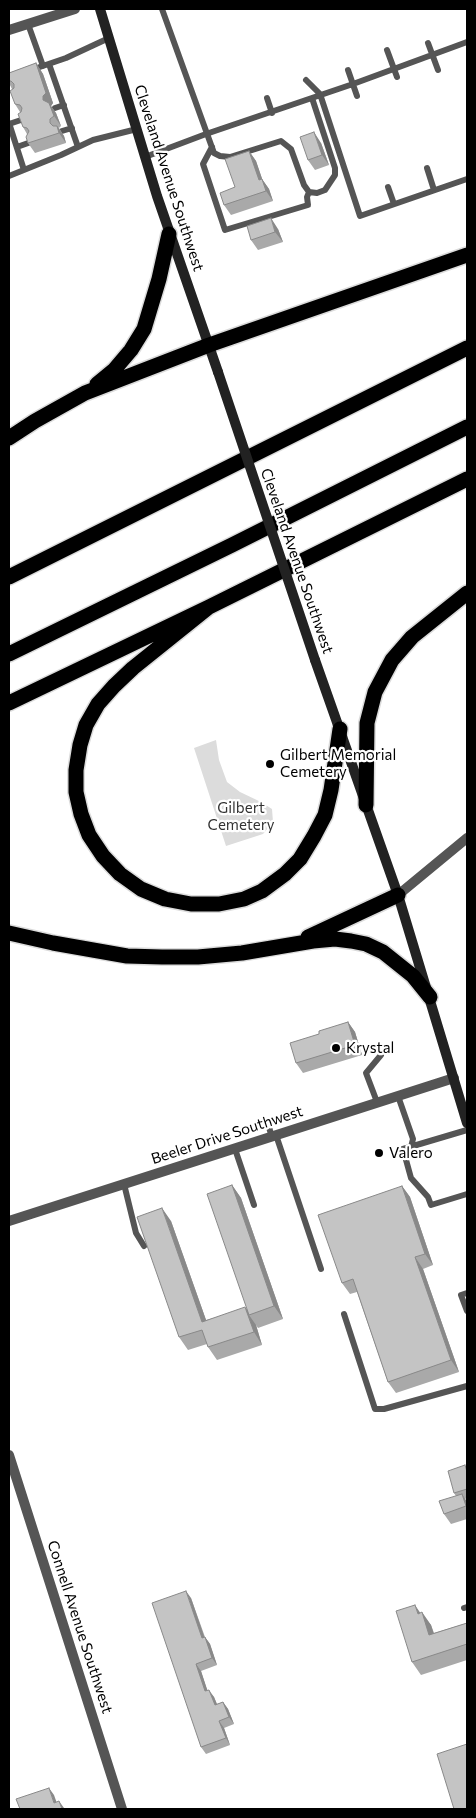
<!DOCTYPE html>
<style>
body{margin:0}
#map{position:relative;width:476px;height:1818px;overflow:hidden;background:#fff;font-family:Commissioner,sans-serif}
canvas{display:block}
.frame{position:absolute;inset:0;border:10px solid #000;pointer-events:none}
</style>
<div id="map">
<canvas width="476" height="1818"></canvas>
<div class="frame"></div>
</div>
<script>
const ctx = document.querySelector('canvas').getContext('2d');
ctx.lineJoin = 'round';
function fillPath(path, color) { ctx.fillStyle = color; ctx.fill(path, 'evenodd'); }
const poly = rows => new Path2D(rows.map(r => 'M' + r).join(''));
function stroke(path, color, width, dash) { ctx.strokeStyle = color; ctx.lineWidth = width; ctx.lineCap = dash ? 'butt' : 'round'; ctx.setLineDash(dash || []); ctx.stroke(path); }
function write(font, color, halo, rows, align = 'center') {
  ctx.font = font + ' Commissioner,sans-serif'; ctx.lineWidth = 4.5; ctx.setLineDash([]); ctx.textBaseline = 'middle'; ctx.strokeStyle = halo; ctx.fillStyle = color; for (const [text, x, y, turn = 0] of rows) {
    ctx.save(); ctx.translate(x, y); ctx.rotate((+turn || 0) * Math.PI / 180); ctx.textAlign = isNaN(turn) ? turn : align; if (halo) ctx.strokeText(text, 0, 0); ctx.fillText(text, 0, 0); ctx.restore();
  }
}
fillPath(poly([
 [216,740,219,760,227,782,240,792,261,802,272,809,273,822,263,834,226,846,194,748]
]), '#dcdcdc');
const motorway = poly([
 [97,384,114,370,131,350,144,329,159,279,169,234],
 [9,438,35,421,85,393,209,345,467,255],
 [9,577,467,348],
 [209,607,133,668,114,686,98,704,86,725,80,745,76,770,76,792,81,814,89,835,103,856,120,874,141,889,165,899,191,904,219,904,244,899,262,891,285,874,300,859,314,836,325,815,331,790,340,729],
 [9,654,232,545,467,427],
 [9,703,209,607,467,479],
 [366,805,367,723,375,692,392,660,412,637,467,593],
 [9,933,53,943,127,956,162,957,198,957,242,953,313,941,335,939,351,941,366,944,383,952,413,976,430,997],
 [308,937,398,895]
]);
stroke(motorway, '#dbdbdb', 18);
stroke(poly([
 [162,9,214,153,220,156,230,157,281,141,291,149,304,185,309,192,317,193,325,190,335,175,335,168,312,98],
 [28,24,43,66],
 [428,43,438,70],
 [387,50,397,77],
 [49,64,78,147],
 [31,70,66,58,109,38],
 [348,70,357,96],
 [306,80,320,94,360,216,467,179],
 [267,98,272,113],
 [55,108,64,105],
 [9,123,24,170],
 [9,124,24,119],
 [62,131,72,128],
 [17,147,31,142],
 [212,147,203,164,225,230,308,205,307,197,309,192],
 [145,157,206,134,353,84,467,42],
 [427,168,434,190],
 [9,176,61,155,93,140,137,129],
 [388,187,394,204],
 [398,1096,413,1139,411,1147],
 [377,1102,366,1073,381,1055],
 [267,1121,272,1137],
 [467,1130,403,1149,411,1178,428,1197,431,1205,467,1194],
 [276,1135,321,1269],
 [235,1149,254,1205],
 [124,1184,136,1233,144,1246],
 [467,1293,461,1295,467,1311],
 [344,1314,375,1409,384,1409,467,1386],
 [464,1608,467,1607]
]), '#555', 6);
stroke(poly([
 [9,30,75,9],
 [398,895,467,838],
 [9,1221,454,1078],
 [9,1455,122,1809]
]), '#555', 10);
stroke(poly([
 [100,9,157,196,218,372],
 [315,660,398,895,467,1123]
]), '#222', 10);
stroke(motorway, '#000', 15);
stroke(poly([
 [218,372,315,660]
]), '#222', 10);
fillPath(poly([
 [36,63,43,74,53,103,51,106,56,113,61,126,59,128,64,136,66,143,35,153,28,143,27,134,23,127,20,112,15,104,12,89,9,83,9,73],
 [321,143,329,165,315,170,308,160],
 [249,151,256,161,262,179,269,189,273,201,231,215,224,205,235,187],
 [278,229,283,242,258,250,251,240],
 [348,1022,355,1032,362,1055,303,1073,296,1063,319,1034],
 [232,1185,241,1198,283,1319,258,1328,256,1325,262,1345,217,1360,208,1347,207,1344,188,1350,179,1337,171,1221,206,1320,247,1309],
 [402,1186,410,1197,433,1265,423,1269,459,1372,396,1393,388,1382,357,1292,350,1294,342,1283],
 [467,1468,467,1498,465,1499,467,1502,467,1519,451,1524,444,1514,456,1496,454,1493],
 [191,1598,205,1637,210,1644,217,1665,201,1671,207,1690,214,1697,217,1704,223,1702,228,1709,234,1724,224,1728,230,1745,206,1754,201,1747],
 [421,1613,431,1625,434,1633,467,1623,467,1660,421,1675,412,1662]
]), '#a9a9a9');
fillPath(poly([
 [36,63,43,74,53,103,51,106,56,113,61,126,43,100],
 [57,126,64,136,66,143,59,133],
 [314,132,321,143,329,165,322,155],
 [249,151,256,161,266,190,259,180],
 [262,179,269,189,273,201,266,191],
 [271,218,278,229,283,242,275,232],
 [348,1022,355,1032,362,1055,355,1045],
 [232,1185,241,1198,283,1319,274,1306],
 [402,1186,410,1197,433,1265,425,1254],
 [162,1208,171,1221,211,1334,202,1322],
 [415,1257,423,1269,459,1372,451,1360],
 [245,1307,250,1314,249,1315,256,1325,262,1345,254,1332],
 [462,1494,467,1502,467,1508,466,1506],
 [186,1591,191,1598,207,1645,202,1638],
 [415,1605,423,1617,422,1612,431,1625,438,1647,429,1635,418,1614],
 [205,1637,210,1644,217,1665,212,1658],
 [196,1664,201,1671,210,1698,205,1691],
 [209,1690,214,1697,220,1712,215,1705],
 [223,1702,228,1709,234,1724,229,1717],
 [219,1721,224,1728,230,1745,226,1738],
 [49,1788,54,1795,59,1809,54,1803],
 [59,1801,64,1808,64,1809,62,1809]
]), '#898989');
const building = poly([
 [36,63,46,93,43,96,43,100,49,103,54,116,50,119,50,123,53,126,57,126,59,133,28,143,26,137,29,131,27,128,23,127,18,114,21,112,22,108,20,105,15,104,10,91,14,88,14,84,11,81,9,81,9,73,36,63],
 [314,132,322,155,308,160,300,137,314,132],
 [249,151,259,180,262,179,266,191,224,205,220,193,235,187,225,159,249,151],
 [271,218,275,232,251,240,247,226,271,218],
 [348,1022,355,1045,296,1063,290,1043,319,1034,319,1031,348,1022],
 [232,1185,274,1306,249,1315,207,1194,232,1185],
 [402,1186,425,1254,415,1257,451,1360,388,1382,353,1279,342,1283,318,1215,402,1186],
 [162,1208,202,1322,245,1307,254,1332,208,1347,202,1330,179,1337,137,1217,162,1208],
 [465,1465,467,1472,467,1489,454,1493,448,1471,465,1465],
 [462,1494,466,1506,444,1514,439,1501,462,1494],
 [186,1591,202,1638,205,1637,212,1658,196,1664,205,1691,209,1690,215,1705,223,1702,229,1717,219,1721,226,1738,201,1747,152,1603,186,1591],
 [415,1605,418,1614,422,1612,429,1635,467,1623,467,1644,412,1662,396,1611,415,1605],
 [467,1744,467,1809,454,1809,437,1754,467,1744],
 [49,1788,54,1803,59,1801,62,1809,20,1809,16,1799,49,1788]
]);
fillPath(building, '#c4c4c4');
stroke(building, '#898989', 1);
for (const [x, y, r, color] of [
 [270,764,5,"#000"],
 [336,1048,5,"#000"],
 [379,1153,5,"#000"]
]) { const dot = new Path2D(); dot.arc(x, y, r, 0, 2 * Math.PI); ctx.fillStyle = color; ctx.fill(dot); stroke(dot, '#fff', 2); }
write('15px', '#000', '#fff', [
 ["Cleveland Avenue Southwest",169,178,72],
 ["Cleveland Avenue Southwest",297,561,71],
 ["Beeler Drive Southwest",227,1135,-18],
 ["Connell Avenue Southwest",80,1627,72]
]);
write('15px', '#000', '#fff', [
 ["Gilbert Memorial",280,755],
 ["Cemetery",280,772],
 ["Krystal",346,1048],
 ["Valero",389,1153]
], 'left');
write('15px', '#333', '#fff', [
 ["Gilbert",241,808],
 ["Cemetery",241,825]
]);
</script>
